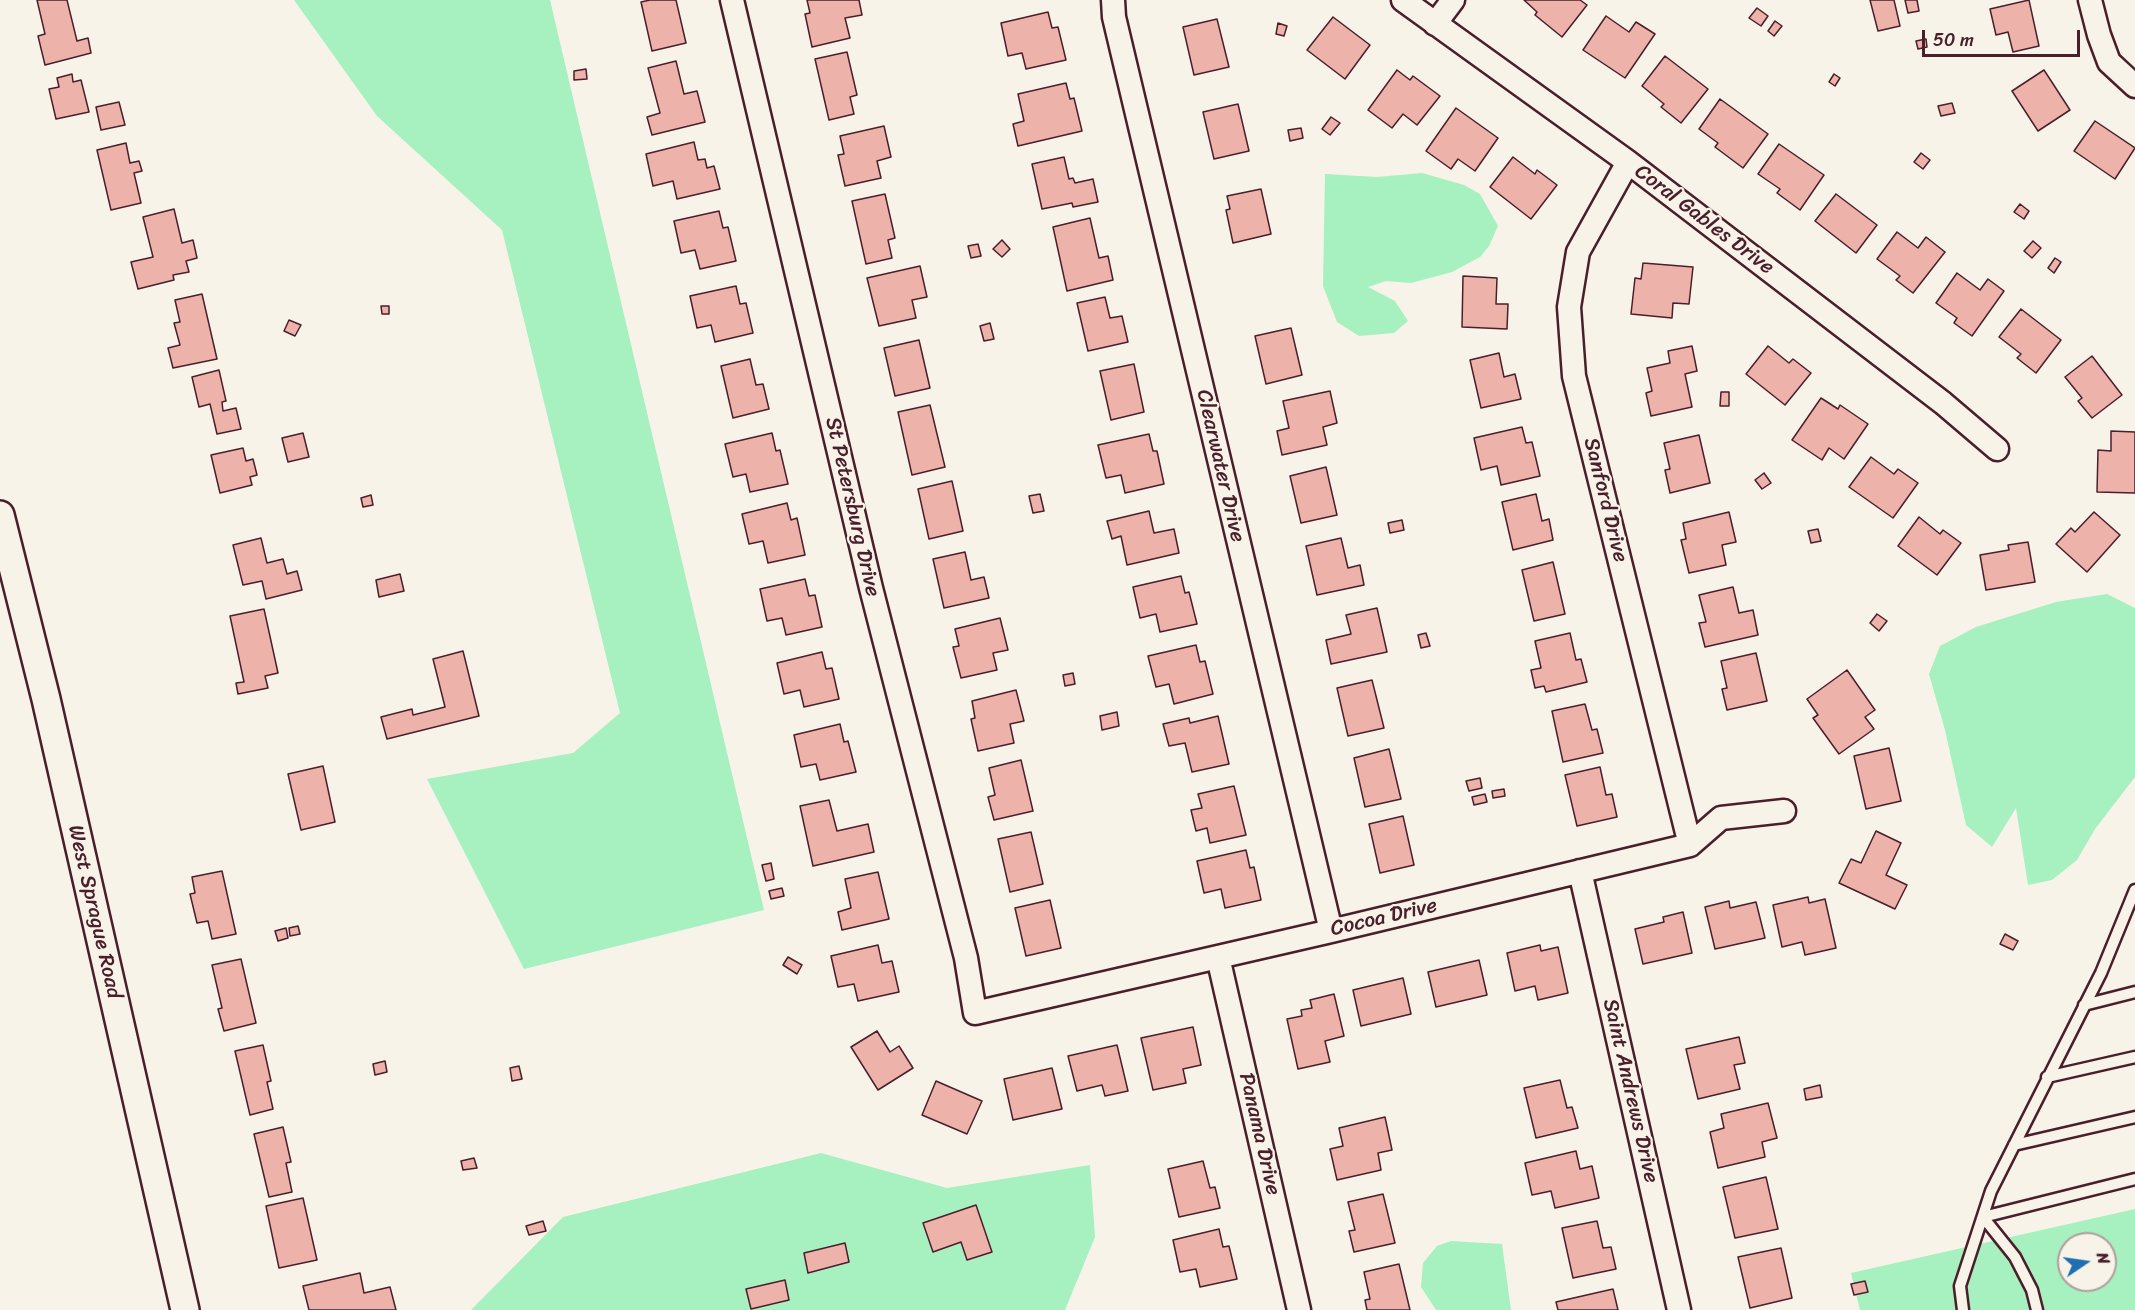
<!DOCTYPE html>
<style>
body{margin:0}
#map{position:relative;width:2135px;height:1310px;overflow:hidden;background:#f7f3e8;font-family:Sriracha,sans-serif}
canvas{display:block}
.north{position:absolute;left:2057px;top:1232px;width:60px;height:60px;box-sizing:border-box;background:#f7f3e8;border:2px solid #b29e9c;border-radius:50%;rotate:77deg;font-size:16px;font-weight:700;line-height:24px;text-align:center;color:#4a1f2b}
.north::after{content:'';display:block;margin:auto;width:21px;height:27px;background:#1f6fb2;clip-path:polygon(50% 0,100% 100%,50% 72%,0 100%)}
.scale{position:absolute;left:1922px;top:30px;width:158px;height:27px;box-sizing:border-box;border:3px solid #4a1f2b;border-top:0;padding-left:8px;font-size:18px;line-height:21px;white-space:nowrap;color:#4a1f2b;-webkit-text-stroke:4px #f7f3e8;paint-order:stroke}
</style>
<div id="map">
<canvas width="2135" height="1310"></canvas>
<div class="north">N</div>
<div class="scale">50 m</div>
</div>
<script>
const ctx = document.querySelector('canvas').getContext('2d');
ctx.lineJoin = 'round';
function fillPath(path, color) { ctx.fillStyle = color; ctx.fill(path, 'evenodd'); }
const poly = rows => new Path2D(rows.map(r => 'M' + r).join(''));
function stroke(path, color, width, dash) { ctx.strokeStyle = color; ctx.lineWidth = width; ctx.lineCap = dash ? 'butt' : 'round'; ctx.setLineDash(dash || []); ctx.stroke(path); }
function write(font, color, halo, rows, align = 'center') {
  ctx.font = font + ' Sriracha,sans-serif'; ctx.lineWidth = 4.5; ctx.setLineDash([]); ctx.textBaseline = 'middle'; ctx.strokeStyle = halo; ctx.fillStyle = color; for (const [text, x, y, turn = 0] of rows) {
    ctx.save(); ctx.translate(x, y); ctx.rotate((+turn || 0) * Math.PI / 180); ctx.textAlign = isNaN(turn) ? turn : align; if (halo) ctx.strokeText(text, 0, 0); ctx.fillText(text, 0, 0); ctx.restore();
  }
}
fillPath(poly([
 [294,0,550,0,764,910,524,969,427,779,573,753,620,713,502,230,377,116],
 [1422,173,1464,185,1480,194,1498,226,1489,246,1480,257,1452,272,1411,283,1386,281,1368,287,1395,301,1408,321,1394,333,1359,336,1337,322,1323,286,1325,174,1377,177],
 [2107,594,2135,608,2135,777,2095,829,2077,860,2052,880,2028,885,2016,808,1992,847,1966,825,1945,730,1929,674,1940,646,1976,627,2056,602],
 [821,1153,947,1188,1090,1165,1095,1237,1065,1310,471,1310,563,1217],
 [2135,1209,2135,1310,1860,1310,1851,1273],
 [2069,1244,2105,1244,2105,1280,2069,1280],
 [1451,1241,1502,1244,1511,1310,1436,1310,1421,1287,1423,1263,1437,1246]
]), '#a7f0bf');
const building = poly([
 [37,0,67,0,77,41,88,38,91,53,45,65,38,36,45,34,37,0],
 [650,0,676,0,686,43,652,51,641,2,650,0],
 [807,0,859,0,862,15,845,18,850,38,812,47,805,14,810,13,807,0],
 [1524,0,1580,0,1587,5,1562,37,1535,15,1537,12,1524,0],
 [1870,0,1894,0,1900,26,1878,31,1870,0],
 [1905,0,1917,0,1919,11,1908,13,1905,0],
 [2029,0,2039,46,2013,52,2008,32,1996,35,1990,9,2029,0],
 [1757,8,1768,16,1761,26,1749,18,1757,8],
 [1048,12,1052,28,1058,27,1066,60,1026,69,1022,53,1008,56,1001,23,1048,12],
 [1606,16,1629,32,1636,22,1655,34,1625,78,1583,50,1606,16],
 [1333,17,1370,45,1345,79,1307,50,1333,17],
 [1217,19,1229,67,1194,75,1183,27,1217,19],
 [1775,21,1782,26,1774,36,1768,31,1775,21],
 [1278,23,1287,26,1284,36,1276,34,1278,23],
 [1926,39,1927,47,1918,49,1916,41,1926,39],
 [847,52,857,95,850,97,854,114,829,120,815,59,847,52],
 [1665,56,1708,89,1681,123,1661,107,1664,104,1642,86,1665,56],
 [676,61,684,94,697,91,705,122,652,135,647,117,660,113,648,68,676,61],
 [586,69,587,79,574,80,574,71,586,69],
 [1397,70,1410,80,1413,76,1440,96,1417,125,1403,114,1392,128,1368,110,1397,70],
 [2044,70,2070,110,2038,131,2012,91,2044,70],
 [72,74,73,82,81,80,89,112,56,119,49,89,59,87,57,78,72,74],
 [1834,74,1840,78,1835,86,1829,82,1834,74],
 [1066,83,1070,99,1074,98,1082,131,1018,146,1013,124,1024,121,1018,94,1066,83],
 [1720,99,1768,134,1743,168,1715,147,1718,143,1699,129,1720,99],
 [119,102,125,125,101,130,96,107,119,102],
 [1952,103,1955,113,1941,116,1938,106,1952,103],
 [1238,104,1249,151,1214,159,1203,112,1238,104],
 [1456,108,1498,138,1475,171,1458,159,1451,169,1426,151,1456,108],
 [1331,117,1340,123,1330,135,1322,129,1331,117],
 [2095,121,2135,148,2115,179,2074,151,2095,121],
 [884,126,891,157,877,161,881,178,845,186,838,155,844,154,840,136,884,126],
 [1301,128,1303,138,1290,141,1288,130,1301,128],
 [694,142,698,160,705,159,707,168,714,166,720,189,677,199,673,181,653,186,646,154,694,142],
 [126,143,130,163,139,161,142,171,134,173,141,203,111,210,97,150,126,143],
 [1779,144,1824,175,1800,210,1777,193,1780,189,1758,174,1779,144],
 [1921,153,1930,160,1923,169,1914,162,1921,153],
 [1064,157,1069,179,1073,178,1075,183,1093,179,1098,202,1073,207,1072,203,1042,209,1032,164,1064,157],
 [1513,157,1535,174,1537,170,1557,185,1531,219,1490,187,1513,157],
 [1261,189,1271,234,1233,243,1226,210,1230,209,1227,196,1261,189],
 [885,194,895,238,888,240,892,258,866,264,852,201,885,194],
 [1836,194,1877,225,1856,253,1815,221,1836,194],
 [2020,204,2029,211,2024,219,2014,212,2020,204],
 [174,209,182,243,193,240,197,258,186,261,189,272,173,275,174,280,138,289,131,262,153,257,143,217,174,209],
 [719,211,723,228,728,227,736,261,700,269,695,250,681,253,674,221,719,211],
 [1090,218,1099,258,1108,256,1113,280,1067,291,1053,227,1090,218],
 [1897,232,1918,248,1926,237,1945,252,1913,293,1896,280,1900,276,1877,259,1897,232],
 [1002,240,1010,249,1002,257,993,249,1002,240],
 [2033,241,2041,248,2032,258,2024,251,2033,241],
 [978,244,981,256,971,258,968,246,978,244],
 [2055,258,2061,262,2054,273,2048,268,2055,258],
 [1643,263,1693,267,1689,304,1673,303,1672,318,1631,314,1635,278,1641,279,1643,263],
 [920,266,927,297,912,300,916,318,879,326,867,278,920,266],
 [1957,273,1980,290,1988,279,2004,291,1972,336,1954,323,1957,318,1936,303,1957,273],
 [1463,276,1497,278,1496,304,1508,304,1507,329,1462,327,1463,276],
 [736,286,740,304,746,303,753,333,715,342,711,325,697,328,690,296,736,286],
 [202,294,217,359,173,368,168,348,180,345,174,323,180,322,175,300,202,294],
 [1105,297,1110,318,1122,316,1128,342,1088,351,1077,303,1105,297],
 [381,306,389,306,389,314,382,314,381,306],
 [2021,309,2061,340,2036,373,2017,358,2021,354,1999,337,2021,309],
 [289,320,301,325,295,336,284,331,289,320],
 [990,323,994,339,984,341,980,326,990,323],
 [1291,328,1302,375,1266,384,1255,336,1291,328],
 [919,340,930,388,895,396,884,348,919,340],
 [1692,346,1697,371,1685,374,1692,407,1651,416,1646,393,1652,391,1647,368,1670,363,1668,351,1692,346],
 [1768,346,1789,363,1793,359,1811,373,1785,405,1746,374,1768,346],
 [1499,353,1504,377,1515,374,1521,399,1481,408,1470,360,1499,353],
 [2092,356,2122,395,2092,418,2078,401,2082,398,2065,377,2092,356],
 [750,359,756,385,763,384,769,409,733,418,721,366,750,359],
 [1134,364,1144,412,1111,420,1100,371,1134,364],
 [219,370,226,401,222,402,223,411,236,408,241,429,217,434,210,404,199,407,192,377,219,370],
 [1330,391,1337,423,1323,427,1327,445,1282,455,1277,431,1289,428,1283,401,1330,391],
 [1721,392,1729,392,1729,406,1720,406,1721,392],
 [1821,398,1838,409,1840,405,1868,424,1844,459,1829,448,1822,460,1792,440,1821,398],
 [930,405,945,467,912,475,898,412,930,405],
 [1522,427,1526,443,1532,442,1540,476,1501,485,1497,466,1481,470,1474,438,1522,427],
 [2111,431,2135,432,2135,493,2097,492,2098,450,2111,451,2111,431],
 [303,433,309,457,288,462,282,438,303,433],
 [772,433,776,451,780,450,788,484,750,492,746,474,733,477,725,444,772,433],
 [1149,434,1153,451,1157,451,1164,484,1125,493,1121,475,1106,478,1098,445,1149,434],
 [1699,435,1710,483,1670,493,1665,470,1670,469,1664,443,1699,435],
 [243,448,246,461,253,459,257,475,250,477,252,485,220,493,211,455,243,448],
 [1871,457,1894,474,1898,469,1918,483,1893,518,1849,487,1871,457],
 [1326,467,1337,515,1301,523,1290,476,1326,467],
 [1764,473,1771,483,1762,489,1755,480,1764,473],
 [952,481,963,531,929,539,918,489,952,481],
 [1040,494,1044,511,1033,513,1029,496,1040,494],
 [1536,494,1542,521,1549,519,1553,540,1513,550,1502,502,1536,494],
 [371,495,373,505,363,507,361,498,371,495],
 [787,503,791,520,797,518,805,555,768,563,763,541,749,544,742,514,787,503],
 [1149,511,1154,533,1174,529,1179,553,1127,565,1121,536,1112,539,1107,521,1149,511],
 [1729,512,1736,542,1722,545,1726,565,1689,573,1681,540,1686,539,1683,523,1729,512],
 [2094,512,2120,535,2087,572,2056,544,2071,528,2075,532,2094,512],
 [1919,517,1940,534,1943,530,1961,543,1937,575,1898,546,1919,517],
 [1402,520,1404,530,1390,533,1388,523,1402,520],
 [1818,529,1821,541,1811,543,1808,531,1818,529],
 [261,538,267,563,283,559,287,574,297,571,302,590,266,599,262,581,243,585,233,545,261,538],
 [1341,538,1348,568,1360,565,1364,585,1317,595,1306,546,1341,538],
 [2028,542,2035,582,1986,590,1980,555,2009,550,2008,545,2028,542],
 [965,552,971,580,984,577,989,598,944,608,933,559,965,552],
 [1553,562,1565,614,1534,621,1522,570,1553,562],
 [400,574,404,591,379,597,376,580,400,574],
 [1181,576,1185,593,1189,592,1197,624,1160,632,1156,614,1140,618,1133,587,1181,576],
 [805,579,809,596,815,595,822,627,786,635,782,618,767,621,760,589,805,579],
 [1733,587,1739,613,1753,610,1758,635,1705,647,1699,623,1706,622,1699,595,1733,587],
 [1377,608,1387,652,1331,664,1326,640,1351,634,1346,615,1377,608],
 [264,609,278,673,265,676,268,688,238,694,236,683,244,682,230,616,264,609],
 [1877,614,1887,621,1879,631,1870,623,1877,614],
 [1000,618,1008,650,993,653,997,670,961,678,953,647,959,646,955,629,1000,618],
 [1426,633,1430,646,1421,648,1418,635,1426,633],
 [1570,633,1576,660,1581,659,1587,682,1546,692,1544,686,1535,688,1531,670,1541,668,1535,641,1570,633],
 [1196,645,1200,662,1205,661,1213,694,1174,704,1169,684,1156,687,1148,656,1196,645],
 [463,651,479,716,387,739,381,717,412,709,413,715,445,707,433,659,463,651],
 [822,652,826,669,832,668,839,699,804,707,800,690,784,694,777,663,822,652],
 [1756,653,1767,701,1727,710,1722,689,1727,688,1721,661,1756,653],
 [1847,670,1875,710,1865,717,1874,729,1839,754,1813,718,1818,715,1807,699,1847,670],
 [1073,673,1075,684,1065,686,1063,675,1073,673],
 [1372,680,1384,728,1348,736,1337,688,1372,680],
 [1016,690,1024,721,1010,724,1014,743,978,751,971,719,975,718,972,701,1016,690],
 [1585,704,1592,730,1597,729,1603,753,1563,762,1552,711,1585,704],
 [1117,712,1119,726,1102,730,1100,716,1117,712],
 [1218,716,1229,764,1192,772,1185,743,1169,746,1163,724,1189,718,1190,723,1218,716],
 [840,724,844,742,848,741,856,772,820,780,816,764,801,767,794,735,840,724],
 [1889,748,1901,801,1866,809,1854,756,1889,748],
 [1389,749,1401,799,1365,807,1354,758,1389,749],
 [1021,760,1033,811,994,820,988,797,995,795,989,768,1021,760],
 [323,766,335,822,301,830,288,774,323,766],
 [1600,767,1606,795,1612,794,1617,817,1577,826,1565,775,1600,767],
 [1480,778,1482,788,1469,791,1466,781,1480,778],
 [1234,786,1246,835,1210,843,1207,828,1196,831,1191,810,1202,808,1198,794,1234,786],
 [1504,789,1505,796,1493,798,1492,791,1504,789],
 [1485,794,1487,802,1474,805,1472,797,1485,794],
 [829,800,837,831,868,824,874,852,813,866,800,806,829,800],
 [1403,816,1414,865,1380,873,1369,824,1403,816],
 [1876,831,1901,843,1886,875,1907,885,1895,909,1839,883,1851,859,1861,863,1876,831],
 [1031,832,1043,884,1010,892,998,839,1031,832],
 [1246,850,1250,868,1254,867,1261,900,1225,908,1221,889,1204,893,1197,861,1246,850],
 [771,863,774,879,766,881,762,865,771,863],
 [222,871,236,934,212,939,208,921,197,923,190,894,195,893,192,877,222,871],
 [878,872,889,919,842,930,838,912,851,908,845,879,878,872],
 [782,888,784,896,771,899,769,891,782,888],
 [1808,897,1809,903,1825,899,1836,948,1805,955,1802,942,1782,947,1773,905,1808,897],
 [1050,900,1061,948,1026,956,1015,908,1050,900],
 [1729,901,1730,908,1756,902,1765,938,1715,949,1705,907,1729,901],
 [1683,912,1692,953,1643,964,1635,929,1664,922,1663,917,1683,912],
 [298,926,300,934,290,936,289,928,298,926],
 [286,928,288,938,278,941,275,931,286,928],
 [2005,934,2018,941,2013,950,2000,944,2005,934],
 [878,945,882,963,892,961,899,992,858,1001,854,984,838,987,831,956,878,945],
 [1540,945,1541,951,1558,947,1568,993,1538,1000,1535,986,1515,991,1507,953,1540,945],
 [788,957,802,965,797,974,783,965,788,957],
 [241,959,256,1023,224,1031,218,1009,222,1008,212,965,241,959],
 [1479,960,1487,995,1436,1007,1428,972,1479,960],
 [1403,978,1411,1014,1361,1026,1353,990,1403,978],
 [1334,994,1344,1036,1325,1041,1330,1062,1298,1069,1287,1019,1302,1016,1301,1010,1312,1008,1310,1000,1334,994],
 [1193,1027,1201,1065,1183,1069,1186,1083,1153,1090,1141,1038,1193,1027],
 [877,1031,890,1052,899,1046,913,1068,878,1090,851,1047,877,1031],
 [1739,1037,1745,1063,1734,1065,1740,1089,1698,1099,1686,1049,1739,1037],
 [263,1045,271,1081,267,1082,273,1109,250,1115,235,1051,263,1045],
 [1117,1045,1128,1091,1105,1096,1102,1085,1077,1091,1068,1056,1117,1045],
 [385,1061,387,1072,375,1075,373,1064,385,1061],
 [519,1066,522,1079,512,1081,510,1068,519,1066],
 [1052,1068,1062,1109,1013,1120,1004,1079,1052,1068],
 [1560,1080,1567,1108,1572,1107,1578,1128,1536,1138,1524,1088,1560,1080],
 [936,1081,982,1101,967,1134,922,1115,936,1081],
 [1820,1085,1822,1097,1806,1100,1804,1089,1820,1085],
 [1768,1103,1777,1138,1762,1142,1765,1157,1718,1168,1710,1132,1724,1128,1721,1114,1768,1103],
 [1385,1117,1392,1150,1378,1153,1381,1170,1337,1180,1330,1149,1343,1146,1339,1128,1385,1117],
 [283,1127,291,1162,286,1163,292,1192,269,1197,254,1134,283,1127],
 [1576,1151,1580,1169,1592,1166,1599,1198,1555,1208,1551,1191,1532,1195,1525,1163,1576,1151],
 [474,1158,477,1168,463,1170,461,1161,474,1158],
 [1203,1161,1210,1188,1215,1187,1220,1208,1179,1217,1168,1169,1203,1161],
 [1766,1177,1778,1229,1735,1238,1723,1187,1766,1177],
 [1383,1194,1395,1243,1354,1252,1349,1231,1355,1230,1348,1202,1383,1194],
 [303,1198,317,1260,279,1268,266,1206,303,1198],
 [976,1205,992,1252,967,1260,961,1242,933,1252,923,1223,976,1205],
 [543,1221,546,1231,529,1235,526,1226,543,1221],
 [1597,1221,1603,1248,1611,1247,1616,1269,1573,1278,1562,1228,1597,1221],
 [1219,1229,1223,1247,1229,1246,1237,1279,1200,1287,1196,1269,1180,1272,1173,1240,1219,1229],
 [845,1243,849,1262,808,1273,804,1253,845,1243],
 [1781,1248,1792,1298,1750,1308,1738,1257,1781,1248],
 [1399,1264,1410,1310,1367,1310,1365,1300,1370,1299,1364,1272,1399,1264],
 [360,1273,364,1293,390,1287,396,1310,309,1310,303,1286,360,1273],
 [785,1280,789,1300,751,1309,746,1289,785,1280],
 [1865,1281,1868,1292,1854,1295,1851,1284,1865,1281],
 [1613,1289,1618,1310,1558,1310,1556,1302,1613,1289]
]);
fillPath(building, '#edb2a9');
stroke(building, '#4a1f2b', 1.5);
const service = poly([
 [2084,1005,2135,992],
 [2047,1077,2135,1057],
 [2014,1145,2135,1117],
 [1963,1310,1960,1286,1991,1191,2101,973,2135,890],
 [2037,1310,2032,1290,2015,1257,1983,1217,2135,1179]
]);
const minor = poly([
 [732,0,871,588,966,958,975,1013,1331,931,1690,845,1721,818,1784,811],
 [1113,0,1114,17,1331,931],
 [1403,0,1628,162,1943,403,1997,449],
 [2090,0,2099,35,2109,62,2135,86],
 [1435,24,1453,0],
 [1628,162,1578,252,1569,307,1574,376,1690,845],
 [1580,871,1679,1310],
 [1218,957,1299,1310]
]);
const tertiary = poly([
 [0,515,46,699,185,1310]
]);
stroke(service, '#4a1f2b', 15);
stroke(minor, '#4a1f2b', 27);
stroke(tertiary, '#4a1f2b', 32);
stroke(service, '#f7f3e8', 10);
stroke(minor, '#f7f3e8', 22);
stroke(tertiary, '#f7f3e8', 27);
write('21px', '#4a1f2b', '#f7f3e8', [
 ["Coral Gables Drive",1704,220,37],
 ["Clearwater Drive",1220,466,77],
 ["Sanford Drive",1605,500,76],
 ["St Petersburg Drive",852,507,77],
 ["West Sprague Road",94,912,77],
 ["Cocoa Drive",1384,918,-13],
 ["Saint Andrews Drive",1630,1091,77],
 ["Panama Drive",1259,1134,77]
]);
</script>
